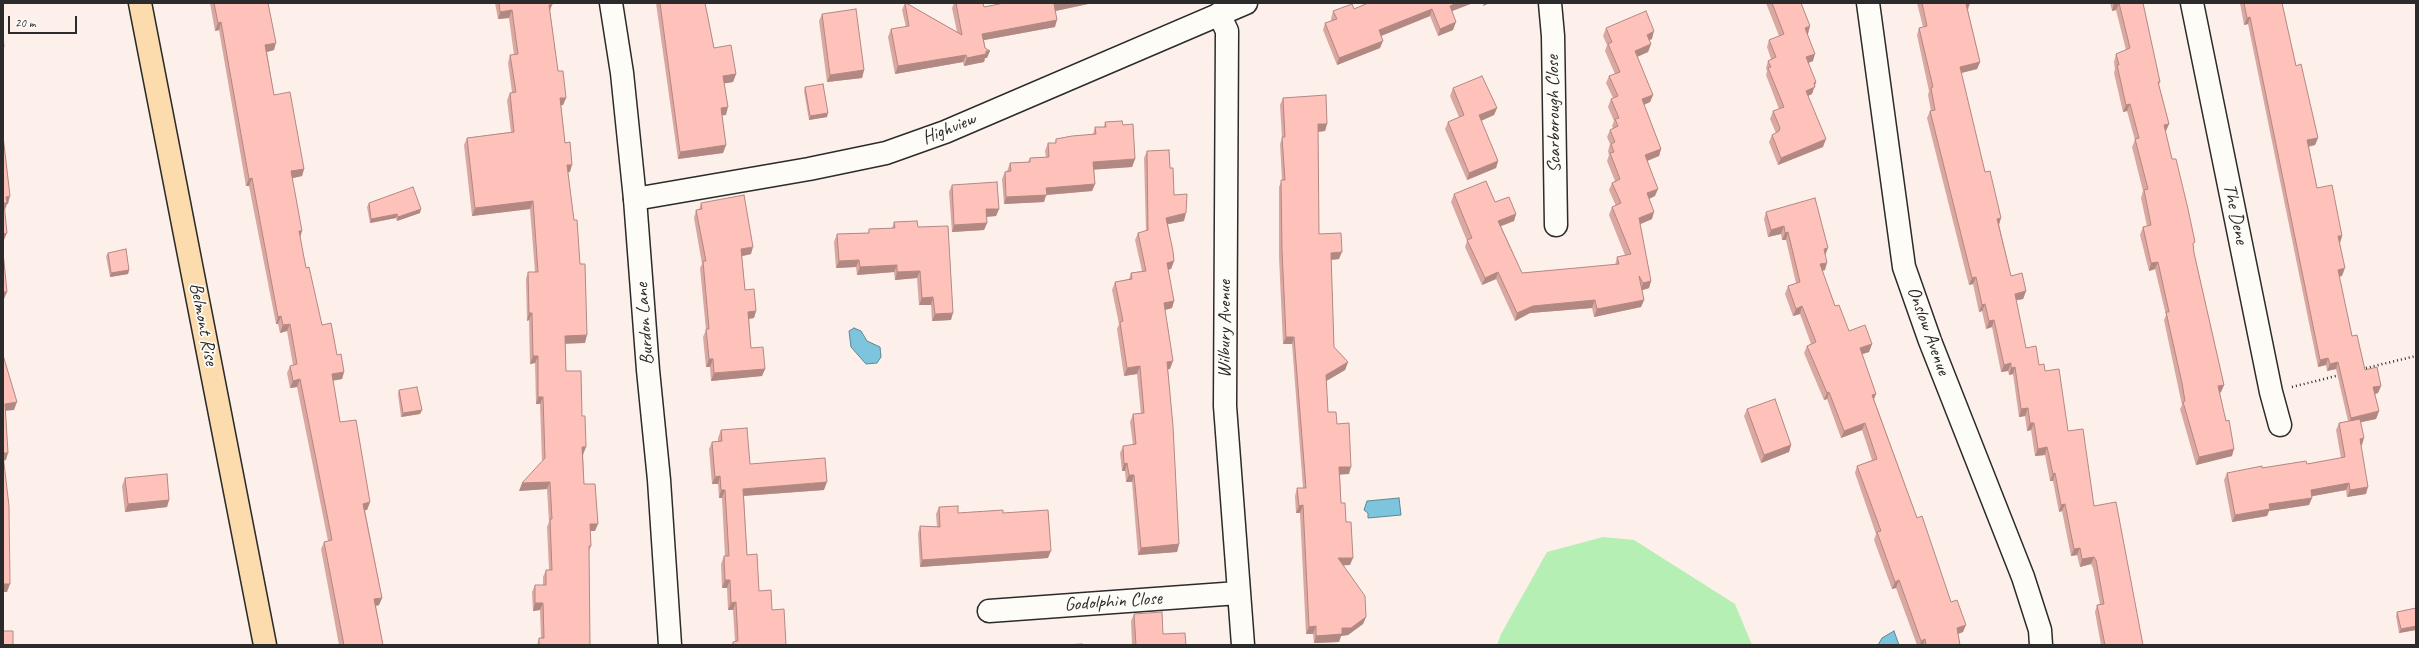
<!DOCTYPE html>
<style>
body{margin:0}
#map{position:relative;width:2419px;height:648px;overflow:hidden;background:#fdf0eb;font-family:Caveat,sans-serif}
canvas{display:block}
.frame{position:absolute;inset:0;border:4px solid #2b2b2b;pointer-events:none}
.scale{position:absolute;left:8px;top:16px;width:69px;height:18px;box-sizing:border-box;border:2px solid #2b2b2b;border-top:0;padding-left:5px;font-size:12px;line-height:14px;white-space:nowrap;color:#2b2b2b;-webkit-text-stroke:3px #fdfcf7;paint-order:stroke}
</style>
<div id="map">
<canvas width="2419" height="648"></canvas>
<div class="frame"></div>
<div class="scale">20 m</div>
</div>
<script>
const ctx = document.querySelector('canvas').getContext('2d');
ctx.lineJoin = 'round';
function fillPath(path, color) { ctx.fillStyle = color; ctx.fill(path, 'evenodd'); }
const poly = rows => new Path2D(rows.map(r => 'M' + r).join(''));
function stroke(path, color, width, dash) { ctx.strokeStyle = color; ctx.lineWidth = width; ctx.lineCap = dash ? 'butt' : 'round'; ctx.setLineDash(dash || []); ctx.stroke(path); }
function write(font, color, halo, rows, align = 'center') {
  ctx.font = font + ' Caveat,sans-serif'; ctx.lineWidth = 3.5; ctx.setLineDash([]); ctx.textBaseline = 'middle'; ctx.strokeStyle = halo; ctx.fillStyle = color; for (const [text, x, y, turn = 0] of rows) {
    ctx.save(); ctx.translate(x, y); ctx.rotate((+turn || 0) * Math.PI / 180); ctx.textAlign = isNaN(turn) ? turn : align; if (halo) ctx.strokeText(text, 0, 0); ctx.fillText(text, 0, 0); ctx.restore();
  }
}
fillPath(poly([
 [1603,537,1634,540,1735,604,1752,645,1497,645,1501,634,1547,552]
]), '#b6efb3');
const water = poly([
 [854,328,861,331,867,341,880,347,881,357,877,363,866,364,851,347,849,331,854,328],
 [1399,498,1401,515,1368,518,1368,513,1364,510,1367,501,1399,498],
 [1894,631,1899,645,1878,645,1882,638,1894,631]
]);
fillPath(water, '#7dc4dd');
stroke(water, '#5c8796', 1);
const minor = poly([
 [1550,3,1553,36,1556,225],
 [1868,3,1904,267,1930,341,2023,577,2040,630,2041,645],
 [2192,3,2271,392,2280,425],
 [1219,14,1227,31,1225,406,1243,645],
 [635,199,809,169,886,153,945,132,1246,3],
 [989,611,1238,593]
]);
const tertiary = poly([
 [611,3,622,73,635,199,648,370,659,480,670,645]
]);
const trunk = poly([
 [140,3,265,645]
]);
stroke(minor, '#2b2b2b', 25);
stroke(tertiary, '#2b2b2b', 25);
stroke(trunk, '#2b2b2b', 25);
stroke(poly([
 [2362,369,2416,356],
 [2292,387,2340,375]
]), '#2b2b2b', 2.5, [1, 3]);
stroke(minor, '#fdfcf7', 22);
stroke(tertiary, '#fdfcf7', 22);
stroke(trunk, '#fcdcac', 22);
fillPath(poly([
 [210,3,268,3,274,50,267,52,274,95,304,169,302,176,292,178,300,237,306,268,322,325,344,372,342,379,333,381,340,422,370,502,367,510,365,510,382,598,379,605,376,606,383,645,339,645,321,549,324,542,328,541,313,466,297,387,290,388,287,373,290,366,293,365,287,331,280,333,278,324,276,324,249,186,246,186,219,30,215,31],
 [495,3,552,3,550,11,558,71,566,98,563,105,561,105,565,143,570,172,568,172,585,343,565,343,566,371,582,416,584,484,595,531,590,531,591,546,589,552,590,645,537,645,539,638,541,638,540,610,533,611,532,592,535,585,543,585,543,577,546,570,549,570,547,527,549,522,547,489,519,491,542,462,540,404,536,404,535,363,530,364,529,320,527,321,526,279,528,272,535,272,530,209,472,216,464,145,467,138,511,132,507,100,510,93,512,92,508,63,510,55,514,55,509,18,498,19],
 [656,3,705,3,714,48,736,74,733,82,724,83,726,115,722,115,726,145,723,153,678,159],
 [905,3,906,3,957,32,952,8,954,3,983,3,984,7,1004,3,1089,3,1088,4,1055,11,1055,27,984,40,987,58,985,58,984,62,964,66,963,62,895,74,888,37,891,29,906,27,902,10],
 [1368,3,1473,3,1452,11,1453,30,1438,36,1430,16,1381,36,1380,48,1337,65,1323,30,1325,23,1331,21,1331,19,1333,11,1354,9],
 [1766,3,1801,3,1808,34,1813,61,1808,63,1816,82,1812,94,1808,96,1823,147,1778,165,1769,142,1772,135,1776,133,1770,119,1773,111,1779,109,1766,75,1767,71,1766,68,1768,61,1771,59,1767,47,1769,40,1779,36],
 [1917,3,1970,3,1968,10,1980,62,1977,69,1961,73,1985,172,1999,224,2011,276,2026,291,2023,299,2016,300,2026,348,2039,365,2045,371,2068,431,2094,506,2143,645,2101,645,2095,612,2097,605,2100,604,2093,568,2091,564,2080,567,2077,555,2071,556,2062,511,2059,512,2053,481,2050,481,2045,455,2035,456,2031,430,2027,431,2025,416,2019,417,2013,374,2009,375,2008,371,2001,372,1992,327,1986,329,1982,311,1979,312,1973,284,1969,285,1927,118,1930,111,1931,111,1928,95,1929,91,1917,35,1919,28,1923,27],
 [2110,3,2143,3,2160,82,2159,85,2169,124,2165,131,2193,247,2194,253,2224,385,2221,392,2220,393,2232,456,2196,465,2180,409,2182,405,2164,320,2166,315,2155,269,2149,271,2140,235,2143,227,2147,226,2141,198,2143,191,2132,147,2135,140,2127,111,2123,112,2114,73,2115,69,2114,62,2116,54,2126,50,2116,10,2112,11],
 [2240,3,2282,3,2296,66,2318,138,2315,145,2309,147,2317,188,2342,236,2340,243,2342,276,2339,277,2352,336,2365,370,2381,386,2378,393,2375,394,2379,411,2376,419,2361,422,2361,445,2366,494,2347,497,2346,490,2312,496,2309,505,2269,511,2267,516,2232,522,2224,480,2227,473,2262,468,2307,464,2341,458,2336,430,2339,423,2348,421,2336,369,2327,371,2326,365,2318,367,2248,24,2244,25],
 [822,14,864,70,862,78,827,82,819,21],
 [1606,28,1652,39,1649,40,1651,44,1648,52,1637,57,1653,95,1650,102,1644,105,1661,149,1659,156,1647,161,1655,196,1649,199,1652,219,1640,224,1651,281,1649,288,1642,290,1644,300,1641,307,1594,317,1592,308,1530,313,1515,321,1496,279,1482,285,1465,247,1467,241,1451,202,1454,194,1495,202,1516,214,1514,221,1501,226,1522,273,1615,265,1617,257,1625,255,1609,215,1612,207,1616,206,1609,190,1612,183,1615,181,1607,161,1609,155,1608,151,1610,144,1607,137,1610,130,1613,128,1612,126,1614,121,1608,107,1611,99,1613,98,1606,83,1609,76,1615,74,1605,51,1607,45,1603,36],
 [805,87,827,117,809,120,804,91],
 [1453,88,1497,108,1494,115,1481,121,1498,161,1496,168,1467,180,1445,129,1448,122,1459,117,1450,96],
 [1283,98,1327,124,1325,131,1318,132,1319,234,1339,259,1331,260,1334,347,1348,362,1345,370,1326,381,1328,412,1337,424,1349,474,1340,474,1341,503,1346,522,1350,565,1343,565,1366,617,1363,624,1348,635,1341,636,1339,642,1314,643,1313,634,1306,634,1300,513,1296,513,1295,496,1297,488,1303,488,1292,344,1283,344,1279,257,1279,187,1282,180,1280,144,1282,138,1280,105],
 [1105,122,1123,125,1135,159,1132,167,1094,169,1095,184,1092,191,1046,195,1044,202,1004,204,1002,179,1005,172,1007,171,1010,163,1028,162,1030,158,1046,157,1045,151,1048,143,1055,143,1056,139,1093,134,1095,127,1104,127],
 [1147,151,1170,168,1174,195,1184,221,1168,224,1174,261,1171,269,1168,270,1174,301,1172,308,1165,310,1170,369,1168,369,1179,544,1177,552,1138,555,1132,482,1126,482,1125,471,1122,471,1120,453,1123,446,1133,445,1130,422,1133,414,1141,414,1137,374,1124,376,1117,329,1119,324,1112,290,1115,282,1129,279,1131,273,1142,271,1135,240,1138,233,1146,231,1144,158],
 [952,185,999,209,996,216,986,217,987,223,984,230,952,232,949,192],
 [369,203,420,213,397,221,396,218,370,223,367,207],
 [701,203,751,254,742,256,745,290,756,311,754,318,749,319,751,348,765,369,762,376,711,381,710,367,706,367,703,337,706,330,700,268,702,264,694,218,696,210,699,210],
 [1766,212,1825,255,1825,270,1822,271,1835,306,1849,331,1872,344,1869,352,1862,354,1876,394,1874,399,1917,518,1963,632,1958,634,1960,645,1917,645,1896,588,1892,589,1874,540,1876,534,1855,473,1857,466,1872,460,1862,430,1841,438,1827,399,1824,400,1804,353,1807,346,1811,344,1800,314,1793,316,1785,294,1788,286,1796,283,1786,240,1782,240,1781,234,1768,237,1764,219],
 [894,222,918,227,951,320,932,321,931,305,919,305,917,278,895,280,894,272,857,275,856,267,836,268,834,242,837,234,868,233,869,229,892,228],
 [108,253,129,270,128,274,110,277,106,256],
 [399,390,422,410,420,414,401,417,398,394],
 [1747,409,1791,445,1789,452,1761,463,1744,416],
 [721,430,750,464,824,490,744,496,747,555,759,591,772,610,786,645,732,645,733,642,735,641,733,610,728,610,727,588,722,588,721,564,724,556,725,556,722,498,719,498,718,484,712,484,709,449,712,442,718,442,718,438],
 [125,478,169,500,167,507,125,512,122,486],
 [939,507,958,513,1003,513,1048,558,920,567,918,534,920,526,937,527,936,514],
 [2416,608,2416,630,2399,633,2396,616,2397,612],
 [1134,614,1163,634,1186,645,1132,645,1131,621]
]), '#daa7a1');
fillPath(poly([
 [1059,3,1089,3,1088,4,1051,12,1054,4],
 [1457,3,1473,3,1447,13,1450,6],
 [1484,3,1490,3,1483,6],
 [1970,3,1967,10,1966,4],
 [2114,3,2119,3,2116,10,2112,11],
 [549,5,552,5,549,12],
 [1432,9,1430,16,1376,38,1379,30],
 [512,10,509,18,498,19,500,12],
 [2250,17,2248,24,2244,25,2247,18],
 [1057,20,1055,27,979,41,982,34],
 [221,22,219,30,215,31,218,23],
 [1456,22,1453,30,1438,36,1440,29],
 [1810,26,1808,34,1802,36,1805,28],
 [1654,31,1652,39,1644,42,1647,35],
 [1383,41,1380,48,1337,65,1339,58],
 [276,43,274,50,263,53,265,45],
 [1651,44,1648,52,1632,59,1635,51],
 [986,51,990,51,987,58,985,58,984,62,964,66,967,58],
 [1815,54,1813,61,1803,65,1806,57],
 [966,55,963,62,895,74,898,66],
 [1980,62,1977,69,1957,74,1960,67],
 [864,70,862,78,827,82,830,75],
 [736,74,733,82,721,84,723,76],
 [1816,82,1812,94,1803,98,1806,91,1814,83],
 [1653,95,1650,102,1639,107,1642,99],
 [560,98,566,98,563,105,557,106],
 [2130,104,2127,111,2123,112,2126,105],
 [728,107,726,115,718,116,721,108],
 [1497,108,1494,115,1476,123,1479,115],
 [828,113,827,117,809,120,810,116],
 [1318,124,1327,124,1325,131,1315,132],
 [2169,124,2166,131,2161,133,2164,125],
 [2318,138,2315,145,2304,147,2307,140],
 [1826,139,1823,147,1778,165,1781,158],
 [726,145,723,153,678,159,680,152],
 [1661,149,1659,156,1642,163,1645,155],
 [1135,159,1132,167,1090,170,1093,162],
 [1498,161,1496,168,1467,180,1469,173],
 [567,165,572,165,570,172,564,173],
 [304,169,302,176,289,179,291,171],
 [252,178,249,186,246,186,249,179],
 [1095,184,1092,191,1046,195,1044,202,1004,204,1006,197,1046,188],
 [1658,189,1655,196,1644,201,1647,193],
 [10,196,8,204,7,204,5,210,3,205,6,197],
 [533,201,530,209,472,216,475,208],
 [421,209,420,213,397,221,398,217],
 [986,209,999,209,996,216,983,217],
 [1654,212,1652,219,1636,226,1639,218],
 [1186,213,1184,221,1164,225,1166,218],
 [397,214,396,218,370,223,371,219],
 [1516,214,1514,221,1496,228,1498,221],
 [2001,218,1999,225,1997,219],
 [987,223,984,230,952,232,954,225],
 [1784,226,1781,234,1768,237,1771,230],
 [299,231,302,231,300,238],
 [1788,232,1786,240,1782,240,1785,233],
 [7,233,4,240,3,241,3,234],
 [2338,236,2342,236,2340,243],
 [753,247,751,254,738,257,741,249],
 [1828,248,1825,256,1824,249],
 [1342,252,1339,259,1328,260,1331,253],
 [859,260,856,267,836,268,839,261],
 [1174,261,1171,269,1165,270,1167,263],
 [2158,262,2155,269,2149,271,2151,263],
 [1827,263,1825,270,1817,272,1820,264],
 [897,265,894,272,857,275,860,267],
 [2345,268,2342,276,2335,277,2338,270],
 [129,270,128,274,110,277,111,273],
 [920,271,917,278,895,280,897,272],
 [1498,272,1496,279,1482,285,1485,278],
 [1976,277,1973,284,1969,285,1972,278],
 [1651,281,1649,288,1640,291,1643,283],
 [2026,291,2023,299,2012,301,2015,294],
 [3,292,7,292,4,299,3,299],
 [933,297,931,305,919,305,922,298],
 [1595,300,1592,308,1530,313,1515,321,1517,313,1533,306],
 [1644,300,1641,307,1594,317,1597,309],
 [1174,301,1172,308,1161,311,1164,303],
 [1985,304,1982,311,1979,312,1982,305],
 [1802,306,1800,314,1793,316,1796,309],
 [756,311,754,318,745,319,748,312],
 [529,313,532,313,529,320,527,321],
 [953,313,951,320,932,321,935,314],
 [281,316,278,324,276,324,278,317],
 [1994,320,1992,327,1986,329,1989,321],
 [290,324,287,331,280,333,283,325],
 [587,335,585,343,563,344,565,336],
 [1286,337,1294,337,1292,344,1283,344],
 [1872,344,1869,352,1857,356,1860,348],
 [533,356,538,356,535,363,530,364],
 [2328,358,2326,365,2318,367,2320,360],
 [709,359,713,359,710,367,706,367],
 [1173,361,1170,369,1164,370,1167,362],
 [1348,362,1345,370,1323,383,1326,375],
 [2338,362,2336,369,2327,371,2330,364],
 [2011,363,2008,371,2001,372,2004,365],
 [1140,366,1137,374,1124,376,1127,368],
 [2015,367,2013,374,2009,375,2011,368],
 [765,369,762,376,711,381,714,373],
 [344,372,342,379,329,381,332,374],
 [300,379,297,387,290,388,293,381],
 [2224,385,2221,392,2215,394,2218,386],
 [2381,386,2378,393,2371,395,2373,387],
 [1829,392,1827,399,1824,400,1827,393],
 [1876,394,1873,401,1872,395],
 [538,397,543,397,540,404,536,404],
 [17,402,14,410,3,411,5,404],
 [2028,408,2025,416,2019,417,2021,409],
 [422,410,420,414,401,417,403,413],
 [2379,411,2376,419,2348,425,2351,418],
 [1865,423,1862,430,1841,438,1844,431],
 [2030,423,2034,423,2031,430,2027,431],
 [2364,438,2362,445,2358,446,2360,439],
 [1791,445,1789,452,1761,463,1764,455],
 [582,447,586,447,583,455,580,455],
 [2047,447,2045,455,2035,456,2038,449],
 [2234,449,2232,456,2196,465,2199,457],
 [3,453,8,453,6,460,3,461],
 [1127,463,1125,471,1122,471,1124,464],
 [1339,467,1351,467,1349,474,1337,475],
 [2055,473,2053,481,2050,481,2053,474],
 [1129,475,1134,475,1132,482,1126,482],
 [720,476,718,484,712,484,715,477],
 [550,482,547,489,519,491,522,483],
 [827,482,824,490,741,496,743,489],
 [2349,483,2346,490,2308,497,2311,490],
 [2368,487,2366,494,2347,497,2350,490],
 [721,490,725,490,722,498,719,498],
 [2312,498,2309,505,2269,511,2267,516,2232,522,2235,515,2269,504],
 [169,500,167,507,125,512,128,504],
 [370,502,367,510,361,511,363,504],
 [2065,504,2062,511,2059,512,2061,505],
 [1303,505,1300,513,1296,513,1299,506],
 [590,524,598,524,595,531,587,531],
 [1179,544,1177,552,1138,555,1141,548],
 [2080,548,2077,555,2071,556,2074,549],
 [1051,551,1048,558,920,567,922,560],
 [2094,557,2091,564,2080,567,2082,559],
 [1338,558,1353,558,1350,565,1335,566],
 [725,580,730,580,727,588,722,588],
 [1899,580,1896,588,1892,589,1895,582],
 [3,584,10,584,7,592,3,592],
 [382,598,379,605,372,607,374,599],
 [736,602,733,610,728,610,731,603],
 [535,603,543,603,540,610,533,611],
 [1366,617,1363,624,1348,635,1341,636,1339,642,1314,643,1316,636,1342,628],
 [1966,625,1963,632,1954,635,1957,628],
 [1316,626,1313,634,1306,634,1309,627],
 [2416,626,2416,630,2399,633,2401,629],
 [1925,639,1923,645,1920,645,1921,641]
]), '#b28883');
const building = poly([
 [214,3,268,3,276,43,265,45,274,95,290,92,304,169,291,171,302,231,299,231,306,268,309,267,322,325,331,323,337,355,341,354,344,372,332,374,340,422,356,420,370,502,363,504,382,598,374,599,383,645,344,645,324,542,332,540,316,459,300,379,293,381,290,366,297,364,290,324,283,325,281,316,278,317,252,178,249,179,221,22,218,23,214,3],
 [499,3,552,3,552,5,549,5,558,71,563,71,566,98,560,98,565,143,570,142,572,165,567,165,574,220,577,220,580,264,585,264,587,335,565,336,566,371,581,371,582,416,585,416,586,447,582,447,584,484,595,484,598,524,590,524,591,546,589,546,590,645,539,645,539,638,544,638,543,603,535,603,535,585,546,585,546,570,552,570,550,519,552,519,550,482,522,483,545,458,543,397,538,397,538,356,533,356,532,313,529,313,528,272,538,272,533,201,475,208,467,138,514,132,510,93,516,92,510,55,518,54,512,10,500,12,499,3],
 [660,3,705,3,714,48,731,45,736,74,723,76,728,107,721,108,726,145,680,152,660,3],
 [905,3,906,3,962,35,956,3,983,3,984,7,1004,3,1059,3,1054,4,1057,20,982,34,985,48,990,51,986,51,986,54,967,58,966,55,898,66,891,29,909,26,905,3],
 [1368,3,1457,3,1450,6,1456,22,1440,29,1432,9,1379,30,1383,41,1339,58,1325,23,1337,19,1333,11,1352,4,1354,9,1368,3],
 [1772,3,1801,3,1810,26,1805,28,1815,54,1806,57,1816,82,1814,83,1815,87,1806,91,1826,139,1781,158,1772,135,1779,131,1780,128,1773,111,1784,107,1768,68,1771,67,1768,61,1776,57,1769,40,1784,34,1772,3],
 [1922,3,1970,3,1966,4,1980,62,1960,67,1985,172,1990,171,2001,218,1997,219,2011,276,2022,273,2026,291,2015,294,2026,348,2036,346,2039,365,2044,364,2045,371,2059,369,2068,431,2083,429,2094,506,2116,502,2143,645,2105,645,2097,605,2104,604,2096,560,2094,557,2082,559,2080,548,2074,549,2065,504,2061,505,2055,473,2053,474,2047,447,2038,449,2034,423,2030,423,2028,408,2021,409,2015,367,2011,368,2011,363,2004,365,1994,320,1989,321,1985,304,1982,305,1976,277,1972,278,1930,111,1935,110,1931,88,1933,87,1919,28,1927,26,1922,3],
 [2119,3,2143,3,2160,82,2158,82,2169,124,2164,125,2172,159,2176,159,2188,209,2195,242,2193,243,2194,253,2224,385,2218,386,2226,421,2229,420,2234,449,2199,457,2183,402,2185,401,2182,383,2166,312,2169,312,2158,262,2151,263,2143,227,2151,225,2144,190,2148,189,2135,139,2139,138,2130,104,2126,105,2117,65,2119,65,2116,54,2130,48,2119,3],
 [2244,3,2282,3,2296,66,2301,64,2318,138,2307,140,2317,188,2332,185,2342,236,2338,236,2345,268,2338,270,2352,336,2357,335,2365,370,2377,367,2381,386,2373,387,2379,411,2351,418,2338,362,2330,364,2328,358,2320,360,2250,17,2247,18,2244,3],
 [856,9,864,70,830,75,822,14,856,9],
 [1646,11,1654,31,1647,35,1651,44,1635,51,1653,95,1642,99,1661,149,1645,155,1658,189,1647,193,1654,212,1639,218,1651,281,1643,283,1639,276,1644,300,1597,309,1595,300,1533,306,1517,313,1498,272,1485,278,1467,240,1472,238,1454,194,1486,181,1495,202,1509,197,1516,214,1498,221,1522,273,1619,264,1617,257,1631,254,1612,207,1621,203,1612,183,1620,179,1610,153,1614,152,1611,144,1615,142,1610,130,1618,126,1615,119,1619,118,1611,99,1618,96,1609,76,1620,72,1608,44,1612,42,1606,28,1646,11],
 [3,35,4,47,3,47,3,35],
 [1482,76,1497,108,1479,115,1498,161,1469,173,1448,122,1464,115,1453,88,1482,76],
 [823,84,828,113,810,116,805,87,823,84],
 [1326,95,1327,124,1318,124,1319,234,1341,233,1342,252,1331,253,1334,347,1348,362,1326,375,1328,412,1336,412,1337,424,1349,423,1351,467,1339,467,1341,503,1345,503,1346,522,1351,522,1353,558,1338,558,1365,596,1366,617,1351,628,1342,628,1342,634,1316,636,1316,626,1309,627,1303,505,1299,506,1297,488,1306,488,1294,337,1286,337,1282,250,1281,180,1285,180,1282,137,1285,137,1283,98,1326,95],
 [1122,121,1123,125,1133,124,1135,159,1093,162,1095,184,1046,188,1047,195,1006,197,1005,172,1011,171,1010,163,1030,162,1030,158,1049,157,1048,143,1056,143,1056,139,1072,136,1096,134,1095,127,1106,127,1105,122,1122,121],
 [3,136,10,196,6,197,7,203,4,203,7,233,3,234,3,136],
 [1169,150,1170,168,1173,168,1174,195,1187,194,1186,213,1166,218,1173,251,1174,261,1167,263,1174,301,1164,303,1173,361,1167,362,1173,426,1179,544,1141,548,1134,475,1129,475,1127,463,1124,464,1123,446,1136,444,1133,414,1144,413,1140,366,1127,368,1120,322,1123,321,1115,282,1132,279,1131,273,1146,271,1138,233,1148,230,1147,151,1169,150],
 [997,182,999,209,986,209,987,223,954,225,952,185,997,182],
 [413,187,421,209,398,217,397,214,371,219,369,203,413,187],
 [744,195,753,247,741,249,745,290,754,289,756,311,748,312,751,348,763,347,765,369,714,373,713,359,709,359,706,329,709,329,703,261,706,261,696,210,702,209,701,203,744,195],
 [1815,198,1828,248,1824,249,1827,263,1820,264,1835,306,1839,305,1849,331,1865,325,1872,344,1860,348,1876,394,1872,395,1917,518,1922,516,1951,602,1957,600,1966,625,1957,628,1960,645,1926,645,1925,639,1921,641,1899,580,1895,582,1877,532,1881,531,1857,466,1877,459,1865,423,1844,431,1829,392,1827,393,1807,346,1816,342,1802,306,1796,309,1788,286,1800,282,1788,232,1785,233,1784,226,1771,230,1766,212,1815,198],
 [917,221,918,227,948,226,953,313,935,314,933,297,922,298,920,271,897,272,897,265,860,267,859,260,839,261,837,234,869,233,869,229,895,228,894,222,917,221],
 [126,249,129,270,111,273,108,253,126,249],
 [3,252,7,292,3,292,3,252],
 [3,355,17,402,5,404,8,453,3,453,3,355],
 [417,387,422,410,403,413,399,390,417,387],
 [1775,399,1791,445,1764,455,1747,409,1775,399],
 [2360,419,2364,438,2360,439,2368,487,2350,490,2349,483,2311,490,2312,498,2269,504,2270,509,2235,515,2227,473,2262,466,2262,468,2306,461,2307,464,2345,457,2339,423,2360,419],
 [747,428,750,464,825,458,827,482,743,489,747,555,757,554,759,591,771,590,772,610,784,609,786,645,733,645,733,642,738,641,736,602,731,603,730,580,725,580,724,556,729,556,725,490,721,490,720,476,715,477,712,442,722,441,721,430,747,428],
 [3,455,9,506,10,584,3,584,3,455],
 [167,474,169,500,128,504,125,478,167,474],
 [958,506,958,513,1003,510,1003,513,1048,510,1051,551,922,560,920,526,940,527,939,507,958,506],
 [2416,608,2416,626,2401,629,2397,612,2416,608],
 [1162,612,1163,634,1185,633,1186,645,1136,645,1134,614,1162,612],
 [3,631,13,631,13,645,3,645,3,631],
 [1082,644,1082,645,1064,645,1082,644]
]);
fillPath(building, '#fec2bb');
stroke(building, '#b28883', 1);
write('19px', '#2b2b2b', '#fdfcf7', [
 ["Scarborough Close",1554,114,-91],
 ["Highview",949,129,-22],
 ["The Dene",2235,214,78],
 ["Belmont Rise",203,324,79],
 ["Burdon Lane",645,324,-94],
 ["Wilbury Avenue",1225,329,-90],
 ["Onslow Avenue",1928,331,70],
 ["Godolphin Close",1113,602,-4]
]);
</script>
